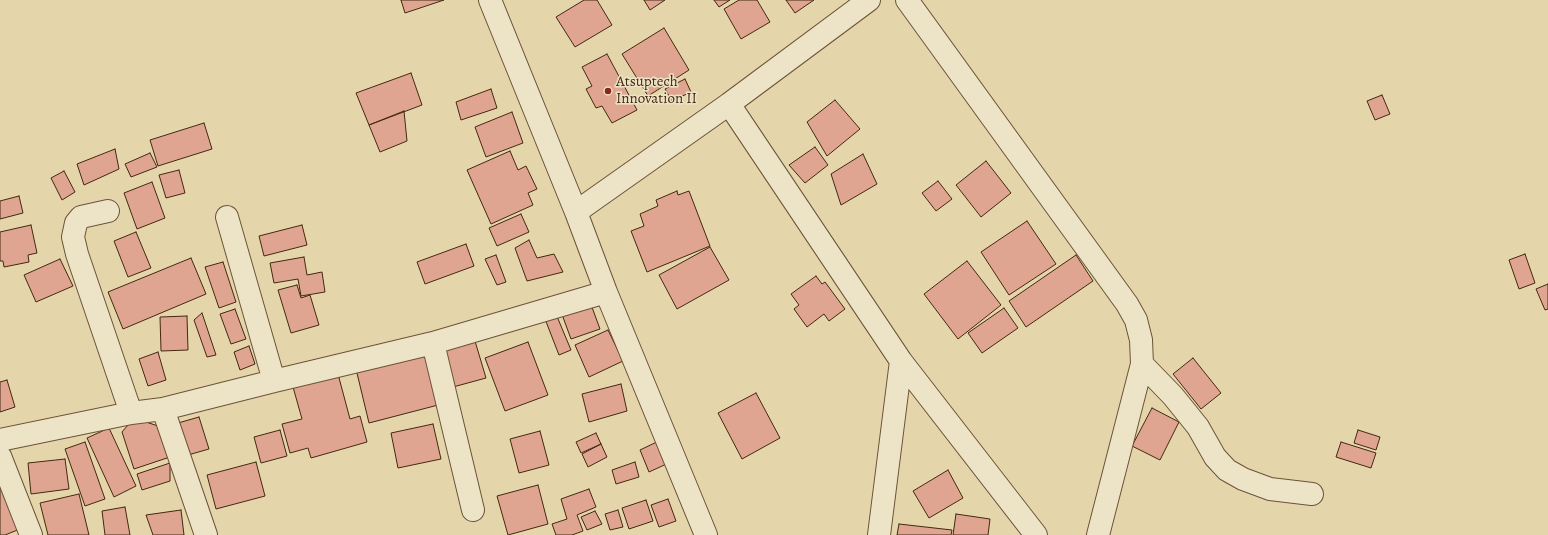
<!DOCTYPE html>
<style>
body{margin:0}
canvas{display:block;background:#e4d5ab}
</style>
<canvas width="1548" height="535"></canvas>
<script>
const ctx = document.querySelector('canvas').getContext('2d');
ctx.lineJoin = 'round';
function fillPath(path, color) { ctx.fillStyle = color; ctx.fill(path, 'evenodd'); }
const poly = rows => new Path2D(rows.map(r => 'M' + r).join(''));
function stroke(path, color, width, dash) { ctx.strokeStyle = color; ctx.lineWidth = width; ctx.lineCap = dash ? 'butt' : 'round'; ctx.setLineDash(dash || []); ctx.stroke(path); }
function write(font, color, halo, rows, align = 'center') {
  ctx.font = font + ' Alegreya,serif'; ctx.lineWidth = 3; ctx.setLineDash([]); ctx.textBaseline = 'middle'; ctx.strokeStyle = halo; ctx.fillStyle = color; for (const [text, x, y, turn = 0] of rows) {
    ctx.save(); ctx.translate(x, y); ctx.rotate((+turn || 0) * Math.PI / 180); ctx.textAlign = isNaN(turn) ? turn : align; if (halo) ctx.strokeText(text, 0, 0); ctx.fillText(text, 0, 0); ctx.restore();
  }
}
const building = poly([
 [401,0,444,0,405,13,401,0],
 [584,0,597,0,612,25,575,47,556,17,584,0],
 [644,0,665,0,650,10,644,0],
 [714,0,730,0,719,7,714,0],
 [739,0,757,0,770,22,741,39,724,9,739,0],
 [786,0,814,0,795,13,786,0],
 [664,28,689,70,648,96,622,54,664,28],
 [607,54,637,110,612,123,602,106,596,108,586,89,592,86,582,67,607,54],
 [411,73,422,105,369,125,356,93,411,73],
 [685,79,691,92,672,101,665,89,685,79],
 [491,89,497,108,461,120,456,102,491,89],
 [1382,95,1390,114,1375,120,1367,101,1382,95],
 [835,100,860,129,827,156,807,122,835,100],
 [404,111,407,141,380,152,369,125,404,111],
 [512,112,523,143,486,157,475,127,512,112],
 [204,123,212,149,158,166,150,140,204,123],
 [815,147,828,165,805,183,789,165,815,147],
 [115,149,119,169,84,185,77,164,115,149],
 [510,151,518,170,526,166,537,189,528,193,533,205,491,224,467,170,510,151],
 [150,153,157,167,131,177,125,164,150,153],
 [863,154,877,184,841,205,831,174,863,154],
 [986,161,1011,193,981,217,956,185,986,161],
 [179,170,185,193,166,198,159,175,179,170],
 [64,171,75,192,62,200,51,178,64,171],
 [938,181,952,199,936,211,922,193,938,181],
 [152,182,165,218,137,229,124,193,152,182],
 [677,191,678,195,689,191,710,246,647,272,631,231,644,226,640,214,658,206,656,200,677,191],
 [19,196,23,213,0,219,0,201,19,196],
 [521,214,529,232,497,246,489,228,521,214],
 [1027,221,1056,264,1009,295,981,252,1027,221],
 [31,225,37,253,28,255,29,262,4,267,3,261,0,261,0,232,31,225],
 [302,225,307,245,264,256,259,236,302,225],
 [136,232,151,268,128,277,114,241,136,232],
 [529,240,537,258,554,254,563,272,527,281,515,248,529,240],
 [466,244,474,266,425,284,417,262,466,244],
 [710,247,729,280,677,309,659,275,710,247],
 [1525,254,1535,283,1519,289,1509,260,1525,254],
 [496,255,506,282,497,285,485,259,496,255],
 [1076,255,1093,281,1026,327,1009,301,1076,255],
 [304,257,307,275,322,272,325,292,301,296,298,279,274,283,270,263,304,257],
 [191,258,206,294,123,329,108,292,191,258],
 [60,259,73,286,36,302,24,275,60,259],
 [967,261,1001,305,958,339,924,294,967,261],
 [223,262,236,302,219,308,205,267,223,262],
 [816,276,822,284,825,282,845,309,829,321,824,314,807,327,794,309,799,305,791,294,816,276],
 [1548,284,1548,309,1545,310,1536,289,1548,284],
 [297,285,301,298,310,295,319,325,291,333,278,290,297,285],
 [589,299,600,329,571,339,560,309,589,299],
 [1004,308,1018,328,982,353,968,333,1004,308],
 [235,309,246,339,231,344,220,314,235,309],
 [202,313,216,355,207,357,194,320,202,313],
 [556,314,571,350,559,355,545,319,556,314],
 [187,316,188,350,161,351,160,317,187,316],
 [608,330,623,361,589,377,575,345,608,330],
 [475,341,486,378,453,387,443,350,475,341],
 [528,342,548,395,505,411,485,358,528,342],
 [249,346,255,364,240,370,234,352,249,346],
 [429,350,442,404,369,423,356,369,429,350],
 [158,352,166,380,148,386,139,359,158,352],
 [1193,358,1221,393,1201,409,1173,374,1193,358],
 [338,374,350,419,360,416,367,442,311,458,308,448,290,453,282,424,302,419,293,387,338,374],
 [7,380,15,407,0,412,0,382,7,380],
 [621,384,627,411,589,422,582,394,621,384],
 [756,393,780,438,742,459,718,413,756,393],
 [1152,408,1179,422,1160,460,1132,446,1152,408],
 [199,417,209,449,188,455,178,423,199,417],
 [134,418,164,428,173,456,134,469,122,432,134,418],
 [433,424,441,459,398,468,391,433,433,424],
 [109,428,136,486,114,497,87,438,109,428],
 [280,430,287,456,261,463,254,437,280,430],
 [1358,430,1380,437,1376,450,1354,443,1358,430],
 [540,431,549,465,519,473,510,439,540,431],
 [596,433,601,444,581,453,576,442,596,433],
 [663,439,673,461,649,472,640,450,663,439],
 [85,442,105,499,85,506,65,449,85,442],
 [1341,442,1376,453,1371,468,1336,457,1341,442],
 [601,444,607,457,588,467,582,454,601,444],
 [65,459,69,489,31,494,28,463,65,459],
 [256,462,265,496,216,509,207,475,256,462],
 [635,462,639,477,616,484,612,470,635,462],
 [170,463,170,481,142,490,137,474,170,463],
 [948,470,963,498,929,518,913,491,948,470],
 [0,480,20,529,5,535,0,535,0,480],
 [538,485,548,524,508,535,497,496,538,485],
 [589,489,596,507,577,515,583,531,572,535,556,535,552,524,567,519,561,499,589,489],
 [79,494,89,535,48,535,40,503,79,494],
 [668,499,676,521,659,527,651,505,668,499],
 [646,500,653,521,629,529,622,508,646,500],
 [125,507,130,535,105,535,102,511,125,507],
 [181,510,184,535,153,535,146,515,181,510],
 [618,510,623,527,610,530,605,514,618,510],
 [595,511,602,524,587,530,581,517,595,511],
 [956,514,990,519,988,535,953,535,956,514],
 [899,524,952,530,951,535,897,535,899,524]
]);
fillPath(building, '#dfa591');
stroke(building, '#442810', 1);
const street = poly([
 [490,0,576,212,606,292,706,535],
 [907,0,1127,304,1136,320,1141,340,1142,364,1098,535],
 [729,104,901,361,1036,535],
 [108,211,81,217,76,223,73,237,77,254,131,413],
 [576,212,729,104,869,0],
 [227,217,274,381],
 [433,343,473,510],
 [1142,364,1173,396,1198,427,1215,457,1227,470,1243,479,1270,489,1312,494],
 [163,409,206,535],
 [0,440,131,413,163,409,274,381,433,343,606,292],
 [0,456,31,535],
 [879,535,901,361]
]);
stroke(street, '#6c5337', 24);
stroke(street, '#ede4c8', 22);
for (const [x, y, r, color] of [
 [608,91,4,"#8f2418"]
]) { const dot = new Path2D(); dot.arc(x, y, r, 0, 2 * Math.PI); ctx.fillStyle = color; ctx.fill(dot); stroke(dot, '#ede4c8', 1.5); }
write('15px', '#442810', '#ede4c8', [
 ["Atsuptech",616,82],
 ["Innovation II",616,99]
], 'left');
</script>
